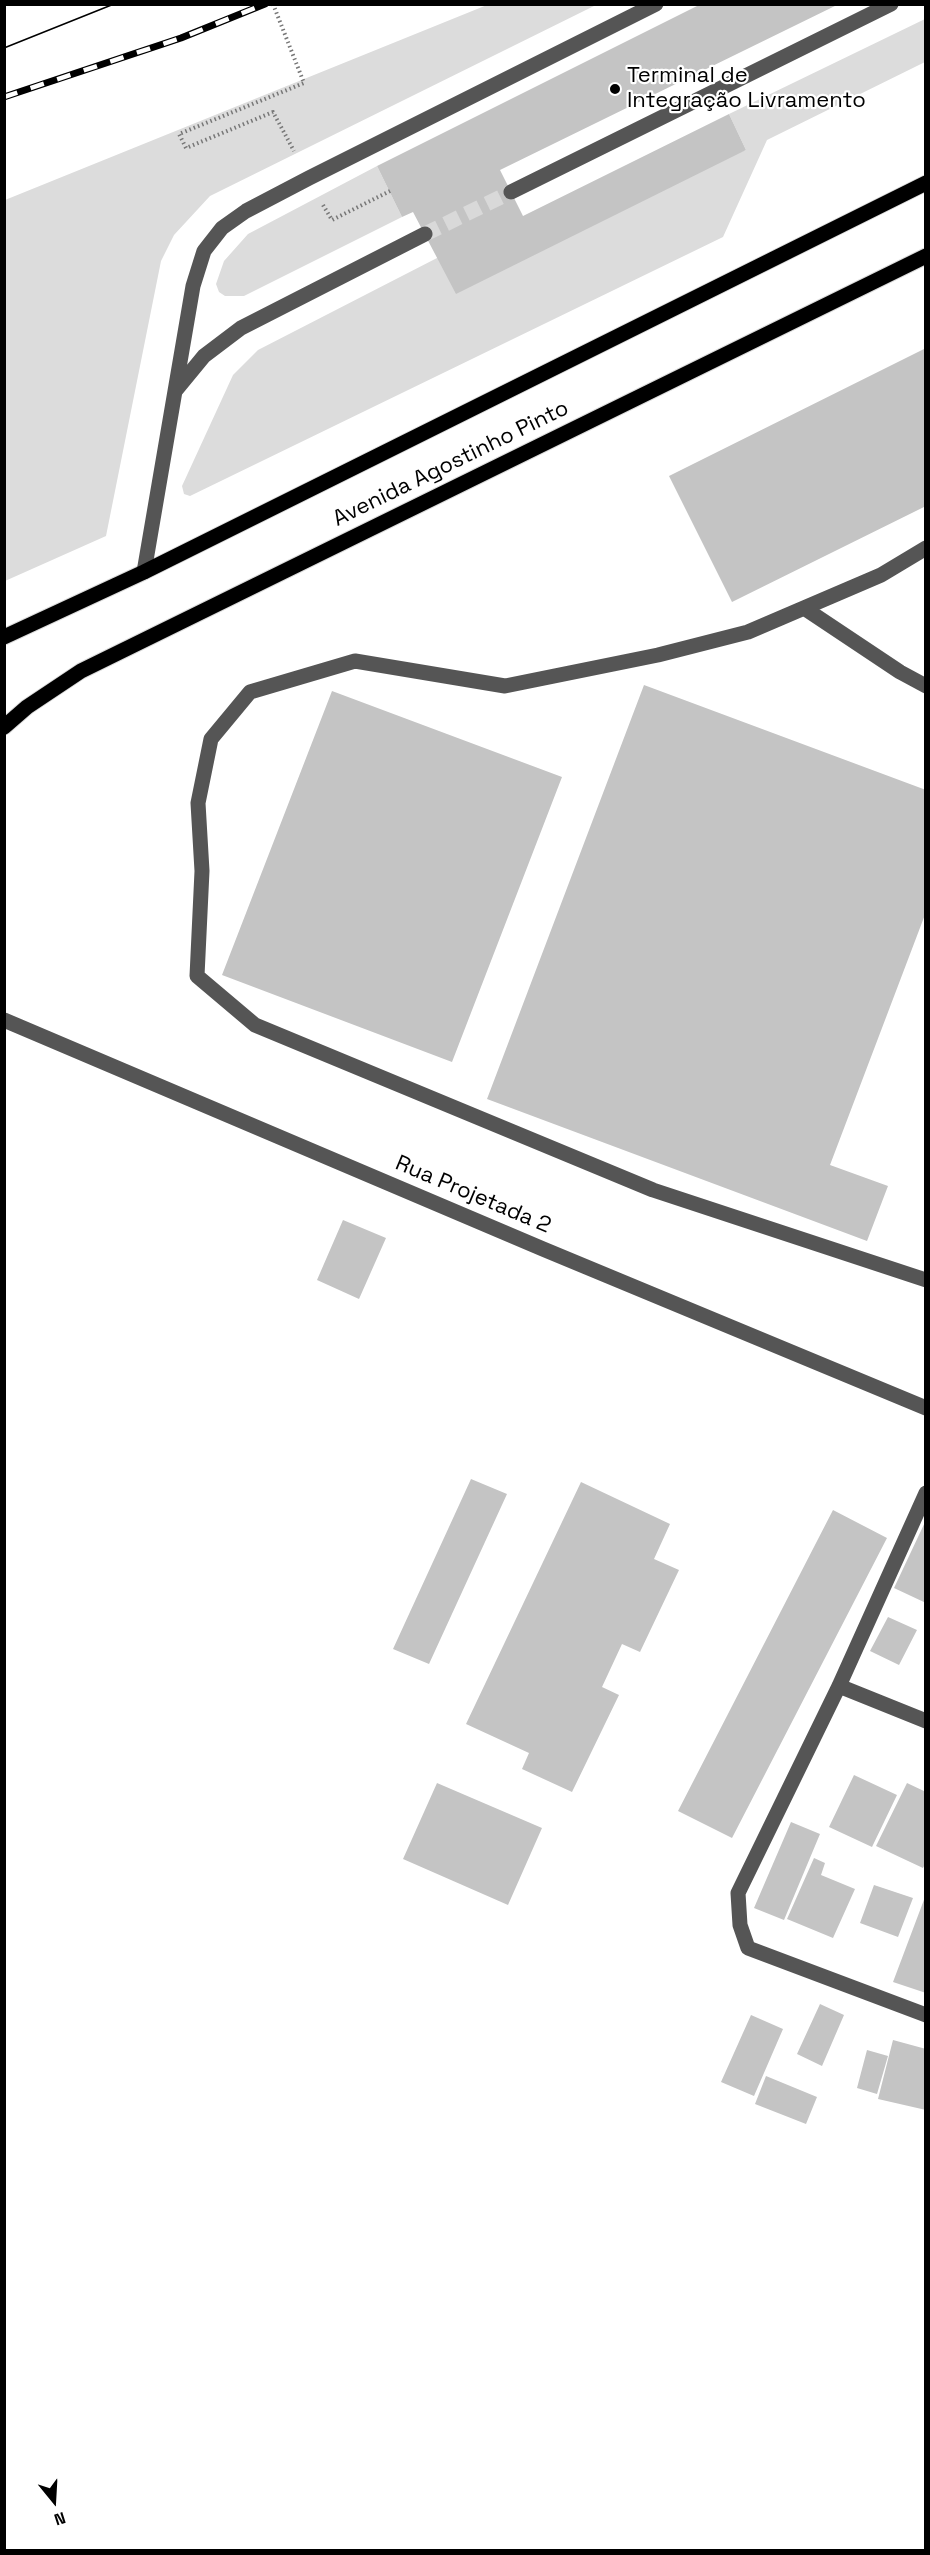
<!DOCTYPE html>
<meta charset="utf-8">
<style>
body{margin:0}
#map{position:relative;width:930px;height:2555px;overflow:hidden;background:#fff;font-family:"Space Grotesk",sans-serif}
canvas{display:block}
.frame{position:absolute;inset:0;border:6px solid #000;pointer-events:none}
.north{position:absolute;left:24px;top:2471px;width:60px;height:60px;-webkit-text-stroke:4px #fff;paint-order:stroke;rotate:162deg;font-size:16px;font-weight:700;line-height:24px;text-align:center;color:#000}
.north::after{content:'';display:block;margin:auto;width:21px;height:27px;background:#000;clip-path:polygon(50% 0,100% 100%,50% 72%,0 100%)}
</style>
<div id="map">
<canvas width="930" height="2555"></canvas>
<div class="frame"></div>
<div class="north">N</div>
</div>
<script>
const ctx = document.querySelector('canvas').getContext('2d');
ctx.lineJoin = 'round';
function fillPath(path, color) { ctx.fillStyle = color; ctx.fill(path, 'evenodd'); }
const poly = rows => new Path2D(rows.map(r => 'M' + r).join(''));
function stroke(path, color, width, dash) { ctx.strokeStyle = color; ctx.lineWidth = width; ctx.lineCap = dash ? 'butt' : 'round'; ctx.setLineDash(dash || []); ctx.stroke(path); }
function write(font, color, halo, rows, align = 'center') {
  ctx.font = font + ' "Space Grotesk",sans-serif'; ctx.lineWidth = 4.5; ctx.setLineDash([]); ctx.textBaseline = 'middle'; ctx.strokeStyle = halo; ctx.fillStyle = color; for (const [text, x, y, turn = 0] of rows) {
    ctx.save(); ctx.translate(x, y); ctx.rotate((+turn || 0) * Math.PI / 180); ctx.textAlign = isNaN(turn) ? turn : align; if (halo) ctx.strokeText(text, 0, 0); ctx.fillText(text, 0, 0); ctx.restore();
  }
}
fillPath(poly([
 [487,5,596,5,210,196,174,235,161,261,106,536,5,581,5,200],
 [925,19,925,62,767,140,723,237,190,496,184,494,182,486,233,375,258,350,437,258,746,150,729,114],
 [377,166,402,217,244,296,225,296,219,292,216,284,224,261,248,234]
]), '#dcdcdc');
fillPath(poly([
 [701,4,839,4,500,170,523,216,729,114,746,150,456,294,413,212,402,217,377,166],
 [926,348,926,506,732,602,669,476],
 [644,685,926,790,926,912,830,1165,888,1186,867,1241,487,1099],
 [332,691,562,777,452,1062,222,975],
 [343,1220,386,1238,359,1299,317,1280],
 [471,1479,507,1494,429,1664,393,1649],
 [581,1482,670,1524,654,1559,679,1570,640,1652,622,1644,602,1687,619,1695,572,1792,522,1769,529,1753,466,1724],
 [833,1510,887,1538,732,1838,678,1811],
 [926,1520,926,1603,894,1588],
 [888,1617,917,1630,899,1665,870,1651],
 [854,1775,897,1795,872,1847,829,1827],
 [437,1783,542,1828,508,1905,403,1859],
 [907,1783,926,1792,926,1862,923,1868,876,1846],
 [791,1822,820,1834,784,1920,754,1908],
 [814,1858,825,1863,821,1875,855,1889,833,1938,787,1919],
 [874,1885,913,1898,898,1937,860,1923],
 [925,1897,926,1897,926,1993,893,1982],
 [820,2004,844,2015,822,2066,797,2054],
 [751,2015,783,2029,754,2096,721,2082],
 [893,2040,926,2049,926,2110,878,2099],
 [867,2050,888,2056,877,2094,857,2088],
 [766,2076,817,2097,806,2124,755,2104]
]), '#c4c4c4');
stroke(poly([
 [425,234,511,192]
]), '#d9d9d9', 15, [15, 8]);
const major = poly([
 [4,637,144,572,926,183],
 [4,727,27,707,81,671,926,256]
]);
stroke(major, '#dbdbdb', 17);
stroke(poly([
 [273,4,304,83,179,134,186,148,273,112,294,151],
 [323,205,332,220,390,191]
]), '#777', 4, [1.5, 3]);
stroke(poly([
 [511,192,891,4],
 [176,390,204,356,241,328,425,234],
 [926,548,881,575,748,632,658,655,505,686,355,661,250,692,211,739,198,803,202,871,197,976,255,1025,653,1190,926,1280],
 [144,572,193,286,204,251,222,228,246,211,309,178,656,4],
 [804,608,900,672,926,686],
 [4,1020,543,1249,926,1408],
 [926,1493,839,1686,738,1893,740,1925,748,1948,926,2015],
 [839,1686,926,1721]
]), '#555', 15);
stroke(major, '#000', 15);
stroke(poly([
 [4,48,114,4]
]), '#000', 1.5);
const rail = poly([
 [4,97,181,38,265,4]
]);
stroke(rail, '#000', 7);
stroke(rail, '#fff', 4.5, [14]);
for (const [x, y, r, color] of [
 [615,89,6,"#000"]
]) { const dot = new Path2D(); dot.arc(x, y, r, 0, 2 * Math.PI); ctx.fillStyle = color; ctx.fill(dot); stroke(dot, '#fff', 2); }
write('22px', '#000', '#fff', [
 ["Terminal de",627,76],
 ["Integração Livramento",627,101]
], 'left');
write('22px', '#000', '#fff', [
 ["Avenida Agostinho Pinto",451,464,-26],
 ["Rua Projetada 2",473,1195,23]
]);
</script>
